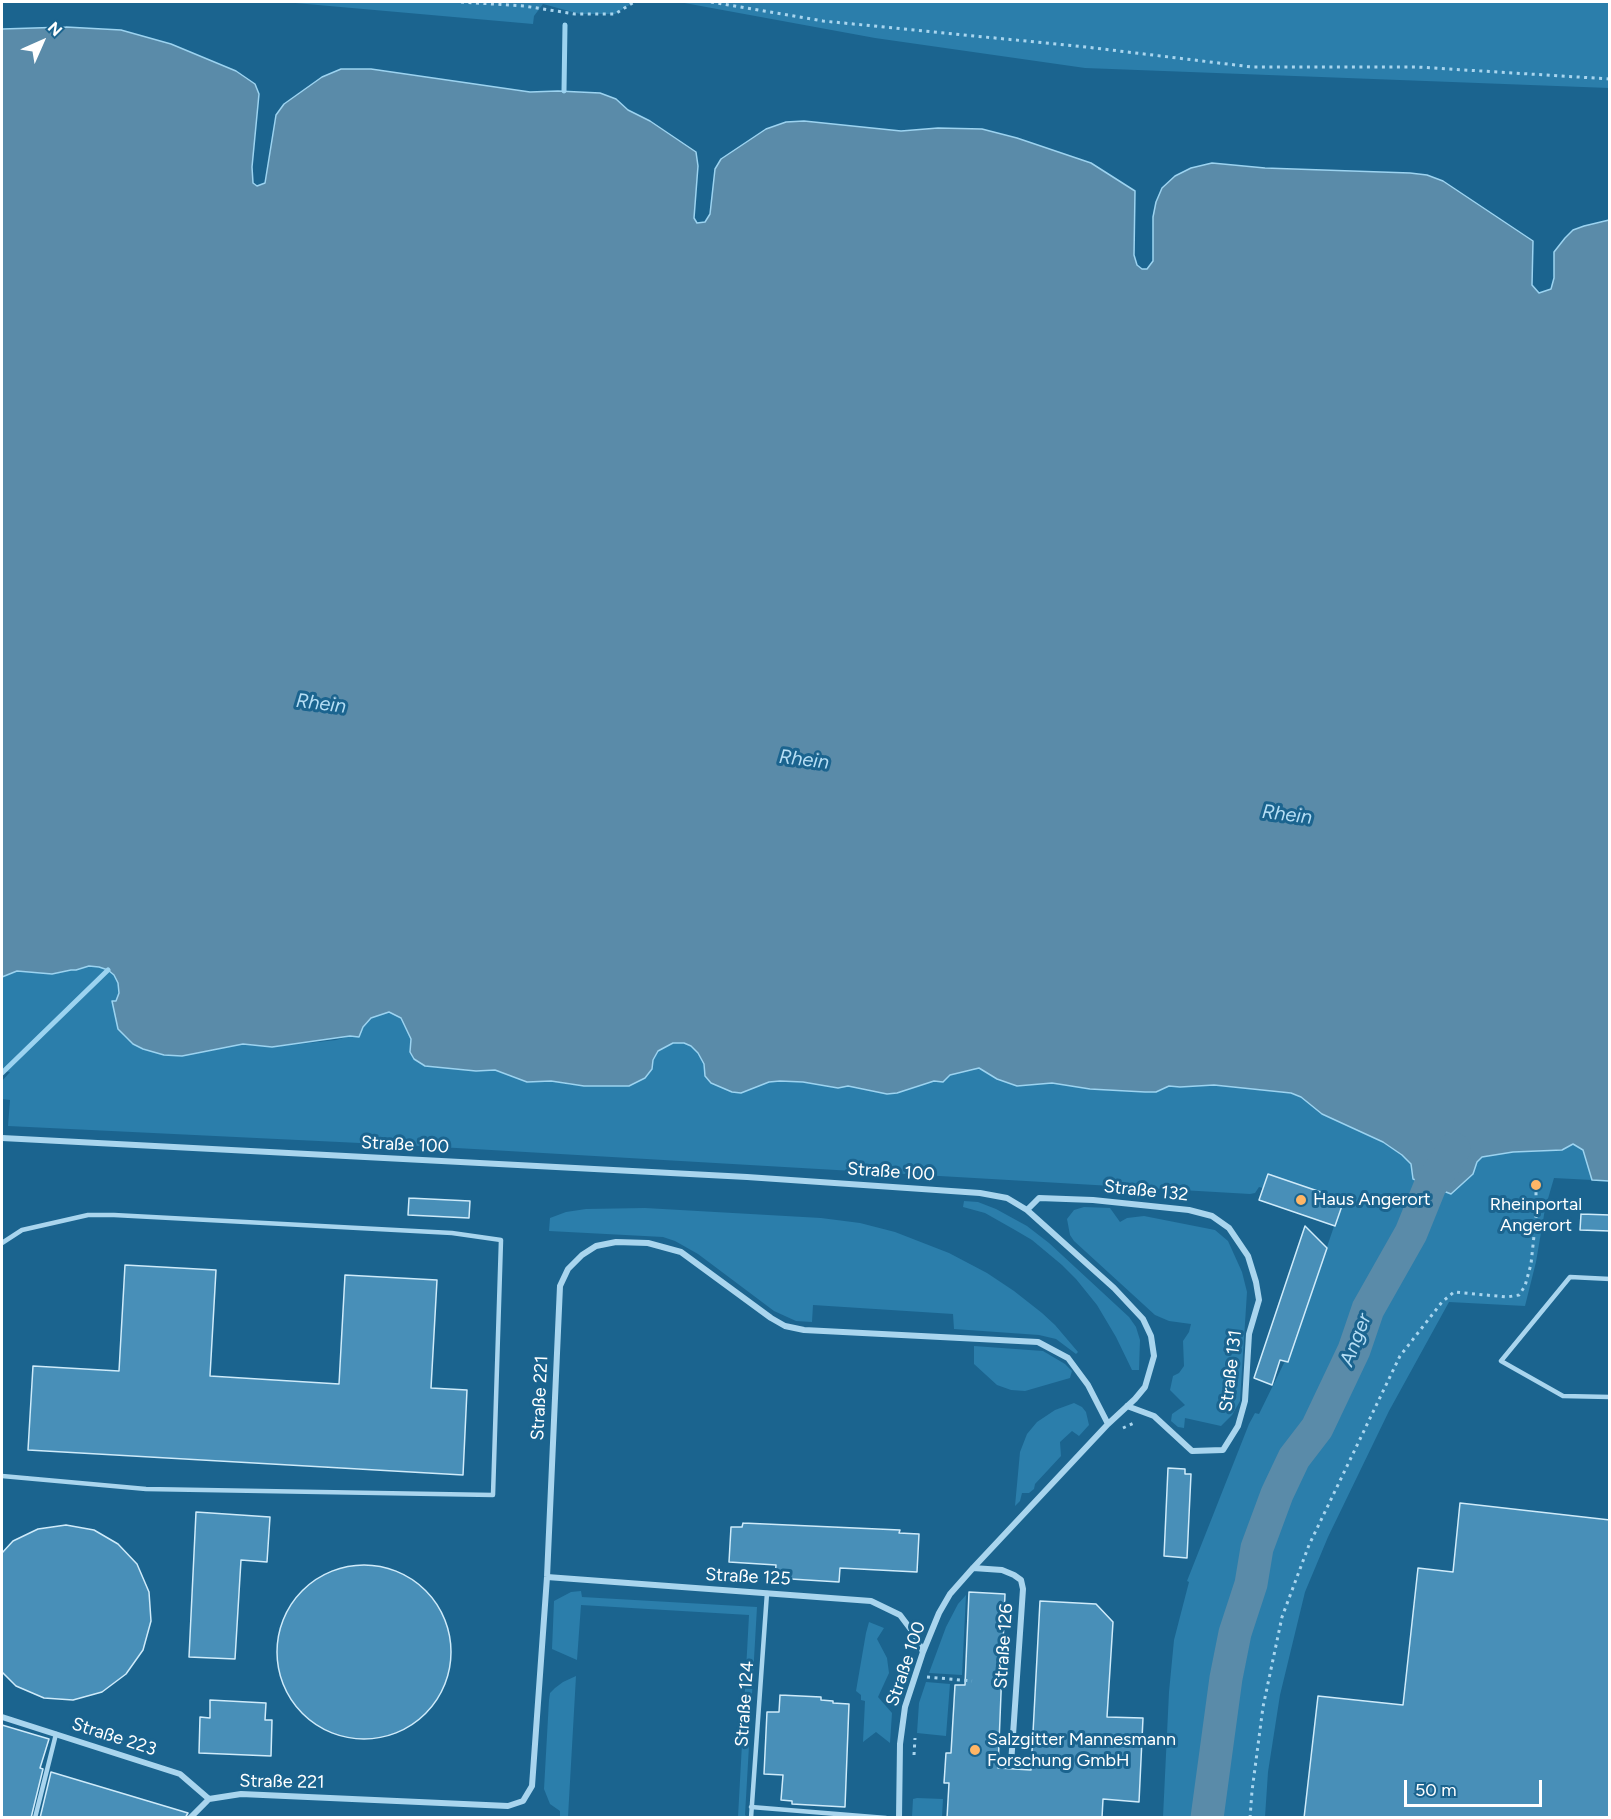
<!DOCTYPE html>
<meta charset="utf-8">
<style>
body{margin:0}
#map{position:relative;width:1611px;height:1819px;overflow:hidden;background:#1b648f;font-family:Figtree,sans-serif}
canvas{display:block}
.frame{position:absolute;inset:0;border:3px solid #fff;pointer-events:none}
.north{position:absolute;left:12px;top:12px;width:60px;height:60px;-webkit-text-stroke:4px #1b648f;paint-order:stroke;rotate:45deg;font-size:16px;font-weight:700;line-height:24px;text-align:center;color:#fff}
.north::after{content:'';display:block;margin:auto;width:21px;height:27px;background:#fff;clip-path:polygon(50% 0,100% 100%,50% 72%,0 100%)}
.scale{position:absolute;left:1404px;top:1780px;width:138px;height:27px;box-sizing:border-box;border:3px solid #fff;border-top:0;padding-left:8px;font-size:18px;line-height:21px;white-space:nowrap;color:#fff;-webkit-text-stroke:4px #1b648f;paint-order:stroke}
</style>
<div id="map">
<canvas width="1611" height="1819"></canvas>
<div class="frame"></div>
<div class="north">N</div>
<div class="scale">50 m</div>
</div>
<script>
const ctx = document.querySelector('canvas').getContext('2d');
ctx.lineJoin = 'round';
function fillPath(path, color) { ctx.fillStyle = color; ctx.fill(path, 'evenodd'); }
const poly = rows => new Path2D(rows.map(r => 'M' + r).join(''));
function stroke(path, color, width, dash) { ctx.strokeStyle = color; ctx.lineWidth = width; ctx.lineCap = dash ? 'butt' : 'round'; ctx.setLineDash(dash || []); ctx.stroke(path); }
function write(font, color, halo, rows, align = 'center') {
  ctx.font = font + ' Figtree,sans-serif'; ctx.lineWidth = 6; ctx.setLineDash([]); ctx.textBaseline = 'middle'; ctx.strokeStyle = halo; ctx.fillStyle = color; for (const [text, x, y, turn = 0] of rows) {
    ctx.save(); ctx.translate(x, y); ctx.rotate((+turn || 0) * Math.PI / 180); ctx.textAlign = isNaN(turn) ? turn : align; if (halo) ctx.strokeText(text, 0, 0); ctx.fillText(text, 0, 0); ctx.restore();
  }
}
fillPath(poly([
 [284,2,634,2,615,14,580,14,543,4,534,16,533,24],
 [679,2,1609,2,1609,88,1085,68,875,38],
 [89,966,99,967,108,970,114,975,118,983,119,993,116,1001,112,1001,118,1029,133,1044,143,1049,164,1055,182,1056,243,1044,272,1047,336,1040,350,1036,359,1037,363,1027,371,1018,389,1012,401,1018,411,1039,410,1052,414,1059,425,1066,476,1071,495,1070,527,1082,551,1081,572,1085,629,1086,645,1078,652,1069,653,1060,658,1051,673,1043,684,1043,691,1046,699,1053,704,1064,705,1076,741,1093,769,1082,780,1081,803,1082,838,1088,848,1086,887,1094,897,1093,934,1081,943,1082,950,1075,979,1068,997,1079,1017,1086,1052,1083,1090,1089,1145,1092,1156,1092,1169,1086,1180,1087,1214,1085,1291,1093,1301,1097,1322,1114,1383,1142,1402,1155,1411,1164,1413,1179,1451,1194,1473,1174,1477,1162,1482,1157,1513,1152,1562,1150,1573,1144,1583,1150,1592,1180,1554,1178,1545,1209,1536,1262,1525,1306,1449,1302,1389,1411,1328,1537,1305,1592,1280,1695,1268,1772,1265,1817,1163,1817,1169,1692,1174,1640,1189,1582,1187,1581,1249,1424,1255,1413,1259,1414,1285,1361,1288,1361,1343,1200,1268,1174,1263,1188,1259,1187,1255,1193,1250,1194,422,1146,8,1126,10,1100,2,1099,2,1081,10,1072,2,1071,2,977,17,971,52,974,71,970,76,970],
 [964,1201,978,1202,996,1209,1027,1226,1049,1243,1129,1317,1136,1327,1140,1340,1139,1370,1132,1370,1116,1337,1097,1305,1076,1279,1062,1265,1032,1240,1015,1230,985,1213,963,1207],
 [1084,1207,1110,1208,1120,1222,1127,1218,1144,1216,1215,1230,1228,1241,1242,1272,1247,1292,1240,1401,1232,1415,1221,1426,1185,1418,1184,1428,1178,1427,1171,1421,1172,1414,1185,1405,1170,1390,1173,1376,1179,1373,1184,1366,1183,1341,1189,1332,1191,1324,1169,1321,1155,1315,1074,1241,1070,1235,1067,1219,1074,1210],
 [645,1208,821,1218,860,1223,895,1232,949,1253,987,1273,1014,1291,1042,1313,1055,1325,1078,1352,1076,1354,1056,1339,1039,1335,954,1329,953,1314,813,1305,812,1322,796,1321,774,1311,698,1254,675,1241,663,1237,549,1231,550,1218,566,1212,586,1209],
 [974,1346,1043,1351,1065,1364,1072,1371,1070,1378,1025,1391,1011,1390,997,1385,974,1364],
 [1074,1403,1082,1407,1086,1412,1089,1425,1079,1436,1072,1431,1060,1442,1061,1456,1035,1484,1034,1489,1029,1493,1022,1493,1020,1501,1015,1506,1020,1452,1027,1434,1037,1422,1055,1410],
 [581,1591,582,1597,757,1607,745,1815,747,1817,738,1817,749,1615,581,1605,577,1660,552,1649,554,1601,571,1592],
 [966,1595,962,1675,929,1673,946,1627,958,1604],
 [869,1622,884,1628,877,1639,887,1658,889,1673,878,1697,892,1713,890,1743,876,1732,863,1742,865,1701,861,1700,861,1695,856,1691,866,1633],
 [576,1676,568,1817,560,1817,560,1811,550,1804,544,1789,549,1700,550,1693,555,1688,563,1682],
 [926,1682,950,1684,946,1736,917,1733,919,1703],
 [917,1798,943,1799,942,1817,912,1817,913,1799]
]), '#2b7eab');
const water = poly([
 [66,27,121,30,171,44,236,71,255,84,259,94,252,167,253,183,257,186,265,183,276,115,284,104,322,77,341,69,371,69,530,92,558,91,600,93,616,99,628,110,650,121,696,152,698,166,694,218,697,223,705,222,710,214,715,169,721,159,766,129,786,122,804,121,901,131,938,128,982,129,1017,138,1091,163,1135,191,1134,255,1137,265,1142,269,1147,269,1153,261,1153,217,1156,202,1162,188,1175,176,1191,168,1212,163,1265,168,1410,173,1427,175,1443,181,1533,241,1532,285,1539,293,1551,289,1554,278,1554,252,1565,238,1573,230,1584,226,1609,220,1609,1181,1592,1180,1583,1150,1573,1144,1562,1150,1513,1152,1482,1157,1477,1162,1473,1174,1451,1194,1413,1179,1411,1164,1402,1155,1383,1142,1322,1114,1301,1097,1291,1093,1214,1085,1180,1087,1169,1086,1156,1092,1145,1092,1090,1089,1052,1083,1017,1086,997,1079,979,1068,950,1075,943,1082,934,1081,897,1093,887,1094,848,1086,838,1088,803,1082,780,1081,769,1082,741,1093,732,1092,711,1083,705,1076,704,1064,698,1053,691,1046,684,1043,673,1043,658,1051,653,1060,652,1069,645,1078,629,1086,584,1086,551,1081,527,1082,495,1070,476,1071,425,1066,414,1059,410,1052,411,1039,401,1018,389,1012,371,1018,363,1027,359,1037,350,1036,272,1047,243,1044,182,1056,164,1055,143,1049,133,1044,118,1029,112,1001,116,1001,119,993,118,983,114,975,108,970,99,967,89,966,76,970,71,970,52,974,17,971,2,977,2,29,66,27]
]);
fillPath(water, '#5a8ba9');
stroke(water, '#9cd3f0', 1.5);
stroke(poly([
 [564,91,565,25],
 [2,1073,108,970]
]), '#9cd3f0', 5);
stroke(poly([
 [1207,1818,1226,1678,1235,1633,1251,1584,1257,1548,1277,1494,1294,1458,1317,1428,1354,1350,1368,1309,1411,1233,1430,1186,1454,1149]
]), '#5a8ba9', 33);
const building = poly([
 [1268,1174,1344,1200,1335,1226,1259,1200,1268,1174],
 [409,1198,470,1201,469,1218,408,1215,409,1198],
 [1581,1214,1610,1215,1610,1231,1580,1230,1581,1214],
 [1305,1226,1327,1248,1288,1362,1280,1360,1272,1385,1254,1378,1305,1226],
 [125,1265,216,1270,210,1376,339,1384,345,1275,437,1280,431,1388,467,1390,463,1475,28,1450,33,1366,119,1371,125,1265],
 [1168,1468,1185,1469,1185,1474,1191,1474,1187,1558,1164,1556,1168,1468],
 [1460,1503,1610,1520,1610,1818,1304,1818,1318,1696,1403,1705,1418,1568,1453,1572,1460,1503],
 [196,1512,270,1517,267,1562,241,1560,235,1659,189,1657,196,1512],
 [743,1523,900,1530,899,1533,919,1534,917,1572,840,1568,839,1582,775,1578,776,1565,729,1562,731,1527,742,1527,743,1523],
 [66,1525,94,1530,118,1544,137,1564,149,1592,151,1621,143,1650,126,1674,102,1692,73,1700,44,1698,16,1686,2,1672,2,1553,13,1541,38,1529,66,1525],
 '277 1652a87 87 0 1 1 174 0a87 87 0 1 1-174 0Z',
 [969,1592,1005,1594,998,1768,1031,1770,1040,1601,1096,1604,1113,1622,1107,1717,1143,1718,1139,1802,1103,1799,1102,1818,947,1818,949,1783,944,1783,946,1753,951,1753,955,1685,965,1685,969,1592],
 [780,1695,821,1697,821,1700,833,1701,833,1703,849,1704,845,1807,792,1804,792,1801,781,1800,783,1775,764,1774,767,1712,779,1712,780,1695],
 [210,1700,266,1703,265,1720,272,1720,271,1756,199,1753,200,1717,210,1718,210,1700],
 [2,1725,49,1739,40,1768,43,1769,31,1818,2,1818,2,1725],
 [51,1772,188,1813,185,1818,40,1818,51,1772]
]);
fillPath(building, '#488fb8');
stroke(building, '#cfebfa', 1.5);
stroke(poly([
 [461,2,524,6,575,14,615,14,634,2],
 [711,2,823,21,1086,47,1252,67,1417,67,1610,79],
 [1123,1428,1136,1422],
 [927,1677,972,1681],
 [914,1755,915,1738],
 [1250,1818,1252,1791,1263,1707,1282,1617,1309,1545,1400,1356,1442,1302,1454,1292,1507,1297,1519,1295,1525,1286,1531,1264,1536,1217,1536,1185]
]), '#a9d5ee', 3, [3, 4.5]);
stroke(poly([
 [2,1243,22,1230,88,1215,114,1215,452,1233,501,1240,493,1495,146,1489,2,1476],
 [1610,1279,1570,1277,1501,1361,1563,1396,1610,1397],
 [751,1807,886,1818],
 [35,1818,56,1734],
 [751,1818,767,1593]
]), '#a9d5ee', 4.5);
stroke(poly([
 [2,1138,747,1177,980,1193,1007,1198,1027,1210,1114,1288,1143,1319,1151,1336,1154,1356,1145,1387,1135,1399,1108,1424,973,1568,950,1594,939,1613,923,1652,905,1707,900,1744,899,1818],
 [1027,1210,1039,1198,1093,1200,1189,1210,1212,1216,1229,1228,1248,1256,1256,1282,1259,1300,1249,1334,1245,1401,1238,1426,1223,1450,1192,1451,1154,1416,1127,1406],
 [973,1568,1002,1570,1014,1575,1021,1580,1023,1589,1011,1764],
 [547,1577,871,1601,900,1615,915,1635,923,1652],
 [2,1717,180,1774,209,1799],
 [190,1818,209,1799,241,1794,508,1806,523,1801,532,1786,547,1577,560,1286,568,1269,582,1255,596,1246,616,1242,648,1243,681,1252,771,1318,785,1326,804,1330,1038,1342,1068,1358,1088,1385,1108,1424]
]), '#a9d5ee', 6);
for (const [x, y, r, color] of [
 [1536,1185,6,"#ffb666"],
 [1301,1200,6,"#ffb666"],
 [975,1750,6,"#ffb666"]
]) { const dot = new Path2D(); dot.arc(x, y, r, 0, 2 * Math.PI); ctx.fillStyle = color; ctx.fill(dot); stroke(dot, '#1b648f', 2); }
write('18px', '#fff', '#1b648f', [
 ["Straße 100",405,1145,3],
 ["Straße 100",891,1172,4],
 ["Straße 132",1146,1191,6],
 ["Straße 131",1231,1371,-83],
 ["Straße 221",540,1398,-87],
 ["Straße 125",748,1577,3],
 ["Straße 126",1004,1646,-86],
 ["Straße 100",906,1664,-71],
 ["Straße 124",745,1704,-86],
 ["Straße 223",114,1737,18],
 ["Straße 221",282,1782,1]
]);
write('18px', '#fff', '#1b648f', [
 ["Haus Angerort",1313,1200],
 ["Rheinportal",1536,1205,"center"],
 ["Angerort",1536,1226,"center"],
 ["Salzgitter Mannesmann",987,1740],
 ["Forschung GmbH",987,1761]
], 'left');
write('italic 20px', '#b5def5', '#1b648f', [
 ["Rhein",321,704,7],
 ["Rhein",804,760,7],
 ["Rhein",1287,815,7],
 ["Anger",1356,1340,-69]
]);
</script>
